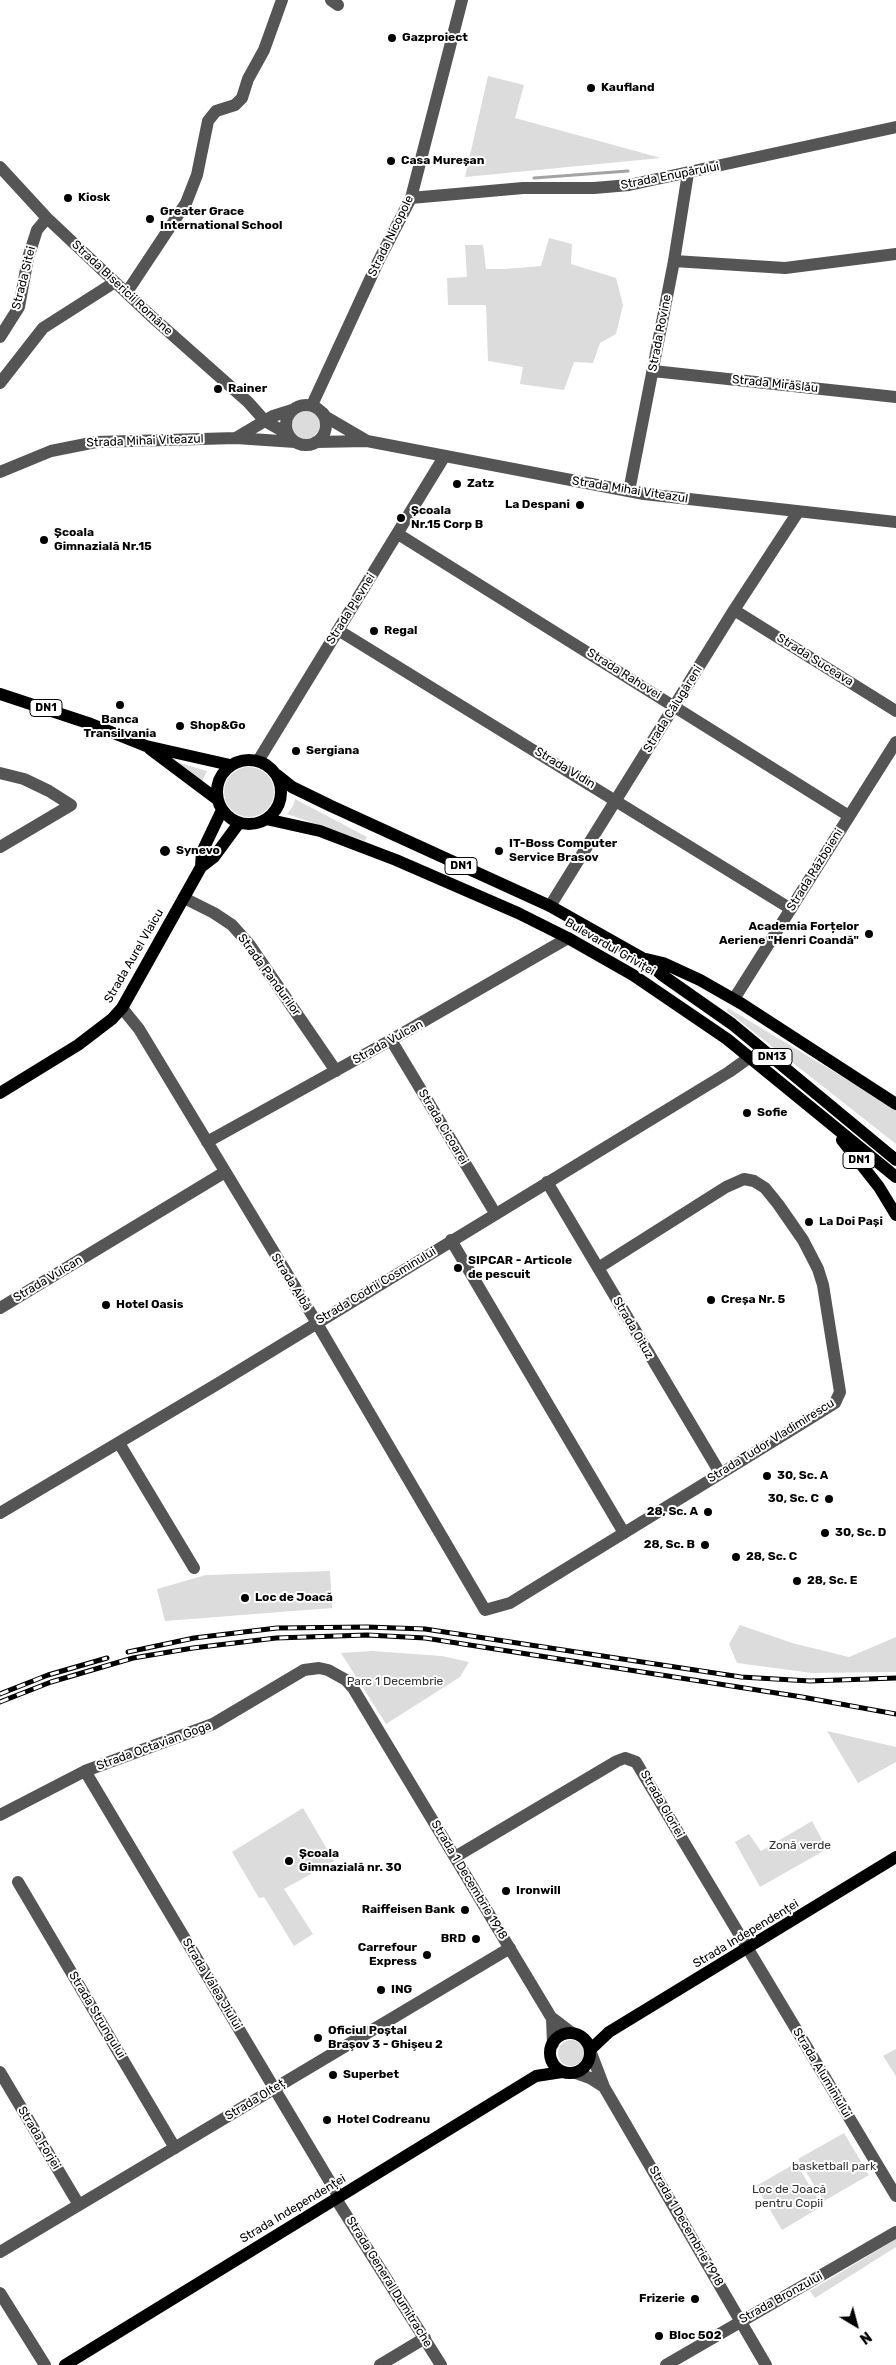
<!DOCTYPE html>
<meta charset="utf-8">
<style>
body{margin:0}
#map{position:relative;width:896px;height:2365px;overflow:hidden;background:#fff;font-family:Rubik,sans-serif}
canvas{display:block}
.north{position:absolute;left:831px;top:2300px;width:50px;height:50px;-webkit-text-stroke:4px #fff;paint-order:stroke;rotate:143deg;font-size:14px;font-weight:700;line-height:20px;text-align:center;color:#000}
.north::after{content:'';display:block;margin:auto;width:18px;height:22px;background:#000;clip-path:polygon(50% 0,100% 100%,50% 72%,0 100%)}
</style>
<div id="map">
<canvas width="896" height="2365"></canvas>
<div class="north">N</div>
</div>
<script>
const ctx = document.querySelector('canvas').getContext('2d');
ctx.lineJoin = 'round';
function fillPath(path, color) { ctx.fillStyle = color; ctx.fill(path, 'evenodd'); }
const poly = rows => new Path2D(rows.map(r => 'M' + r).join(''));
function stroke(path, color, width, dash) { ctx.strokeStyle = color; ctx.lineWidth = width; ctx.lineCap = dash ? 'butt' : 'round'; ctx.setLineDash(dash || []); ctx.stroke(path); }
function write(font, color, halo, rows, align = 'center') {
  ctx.font = font + ' Rubik,sans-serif'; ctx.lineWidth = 4; ctx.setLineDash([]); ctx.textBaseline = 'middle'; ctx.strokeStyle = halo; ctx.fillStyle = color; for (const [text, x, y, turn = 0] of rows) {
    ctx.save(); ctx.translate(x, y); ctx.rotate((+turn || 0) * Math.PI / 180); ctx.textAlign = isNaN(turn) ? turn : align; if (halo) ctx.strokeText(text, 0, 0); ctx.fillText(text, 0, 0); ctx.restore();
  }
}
fillPath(poly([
 [488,76,524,85,515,118,661,158,465,177],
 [549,238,572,244,571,264,616,278,623,305,616,334,600,343,593,363,574,362,564,390,520,384,523,367,488,361,486,305,448,305,447,278,467,277,465,245,483,245,486,269,505,269,541,266],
 '290 424a15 15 0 1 1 30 0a15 15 0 1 1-30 0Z',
 [173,761,207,771,202,781],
 '224 792a25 25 0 1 1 50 0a25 25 0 1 1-50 0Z',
 [295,799,367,837,365,841,287,814,293,806],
 [728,1008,896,1109,896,1144,727,1011],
 [330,1571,332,1608,165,1621,157,1589,206,1575],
 [740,1625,792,1643,849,1657,896,1637,896,1672,812,1673,737,1663,729,1644],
 [372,1651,442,1656,469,1662,460,1677,386,1724,341,1653],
 [827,1731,896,1747,896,1762,858,1783],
 [303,1808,334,1861,284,1889,313,1934,294,1946,264,1897,259,1898,232,1852],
 [812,1821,827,1849,760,1887,735,1842,749,1834,761,1851],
 '558 2053a13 13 0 1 1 26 0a13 13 0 1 1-26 0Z',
 [896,2049,896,2076,883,2056],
 [844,2133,869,2175,824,2201,798,2159],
 [796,2163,822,2206,782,2230,756,2186],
 [896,2239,896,2247,815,2298,810,2291]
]), '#dcdcdc');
stroke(poly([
 [534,178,628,171]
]), '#a3a3a3', 3);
stroke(poly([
 [331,0,338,5],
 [0,167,47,218,151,316,248,402,265,421,288,434],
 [411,198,523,188,594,188,629,185,896,127],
 [674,261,785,268,896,254],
 [127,292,186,203,197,175,208,121,216,111,235,105,242,98,248,79,264,50,282,0],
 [0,337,19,307,28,258,37,230,47,218],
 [653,371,896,397],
 [0,383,43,328,115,282],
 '286 425a20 20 0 1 1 40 0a20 20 0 1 1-40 0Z',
 [312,405,378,262,411,198,462,0],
 [323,413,326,417,367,441],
 [236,438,273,416,292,410],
 [316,442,367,441,644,494,896,522],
 [0,472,51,451,96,442,236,438,295,442],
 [629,491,674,261,688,173],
 [398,534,849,816],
 [734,610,896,711],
 [338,630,791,909],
 [258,761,444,457],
 [0,773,24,779,49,791,71,805,0,847],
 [184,898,214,913,232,925,249,944,336,1071],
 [550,906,734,610,798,512],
 [734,999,896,742],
 [122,1008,139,1029,312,1315,485,1610,510,1603,803,1423,835,1403,840,1392,823,1285,818,1269,803,1240,778,1204,765,1188,754,1181,744,1179,726,1187,598,1268],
 [391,1040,495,1213],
 [207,1142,391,1040,568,938],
 [547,1182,720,1473],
 [451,1240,624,1533],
 [0,1308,225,1172],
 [119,1443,194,1568],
 [0,1513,219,1383,729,1072,750,1057],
 [85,1771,339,2197],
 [0,1815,85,1771,213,1724,304,1670,319,1668,328,1670,346,1680,353,1688,551,2017,572,2033],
 [455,1857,617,1761,625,1758,636,1762,896,2196],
 [18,1882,175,2148],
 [552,2018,553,2044],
 [591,2053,604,2087,766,2365],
 [0,2072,79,2205],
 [576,2073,590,2078,604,2087],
 [336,2199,441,2365],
 [0,2252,510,1948],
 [0,2293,45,2365],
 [380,2365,425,2338],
 [666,2365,896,2232]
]), '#555', 12);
stroke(poly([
 [0,694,91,724,146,746,230,765],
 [150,749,218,800],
 '217 792a32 32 0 1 1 64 0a32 32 0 1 1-64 0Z',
 [277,775,292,787,331,806,550,906,644,959,662,975,732,1024,896,1160],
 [266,819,320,831,396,860,518,913,568,938,633,975,727,1039,896,1177],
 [201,867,202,852,222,810],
 [646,959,663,963,700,980,742,1004,896,1104],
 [0,1093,78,1045,112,1019,122,1008,201,867,214,857,239,823],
 [842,1140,879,1187,896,1215],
 '550 2053a20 20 0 1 1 40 0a20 20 0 1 1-40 0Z',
 [590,2050,609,2032,896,1857],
 [65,2365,536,2076,562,2072]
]), '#000', 12);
const rail = poly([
 [128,1652,194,1638,277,1628,367,1627,425,1629,741,1677,810,1681,896,1678],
 [0,1694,48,1675,107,1658],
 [0,1702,51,1682,133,1658,193,1648,276,1638,367,1635,425,1638,802,1697,896,1714]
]);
stroke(rail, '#000', 5);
stroke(rail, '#fff', 3, [9]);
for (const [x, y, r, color] of [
 [392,38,5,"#000"],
 [591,88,5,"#000"],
 [391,161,5,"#000"],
 [68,198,5,"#000"],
 [150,219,5,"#000"],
 [218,389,5,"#000"],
 [457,484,5,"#000"],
 [580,505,5,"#000"],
 [401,518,5,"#000"],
 [44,540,5,"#000"],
 [374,631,5,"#000"],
 [120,705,5,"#000"],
 [180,726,5,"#000"],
 [296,751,5,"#000"],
 [165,851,6,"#000"],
 [499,851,5,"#000"],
 [869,934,5,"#000"],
 [747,1113,5,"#000"],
 [809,1222,5,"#000"],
 [458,1268,5,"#000"],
 [711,1300,5,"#000"],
 [106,1305,5,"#000"],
 [767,1476,5,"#000"],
 [829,1499,5,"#000"],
 [708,1512,5,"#000"],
 [825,1533,5,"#000"],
 [705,1545,5,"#000"],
 [736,1557,5,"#000"],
 [797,1581,5,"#000"],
 [245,1598,5,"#000"],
 [289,1861,5,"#000"],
 [506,1891,5,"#000"],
 [465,1910,5,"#000"],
 [476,1939,5,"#000"],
 [427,1955,5,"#000"],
 [381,1990,5,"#000"],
 [318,2038,5,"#000"],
 [333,2075,5,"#000"],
 [327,2120,5,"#000"],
 [695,2299,5,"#000"],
 [659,2336,5,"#000"]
]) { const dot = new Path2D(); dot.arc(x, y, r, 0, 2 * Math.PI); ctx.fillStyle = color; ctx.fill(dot); stroke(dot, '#fff', 2); }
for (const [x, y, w] of [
 [46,708,32],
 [461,866,32],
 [772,1057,40],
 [859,1160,32]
]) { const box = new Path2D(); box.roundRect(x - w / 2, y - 8.5, w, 17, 4); ctx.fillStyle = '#fff'; ctx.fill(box); stroke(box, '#000', 1); }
write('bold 11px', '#000', null, [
 ["DN1",46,708],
 ["DN1",461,866],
 ["DN13",772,1057],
 ["DN1",859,1160]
]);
write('bold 12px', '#000', '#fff', [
 ["Gazproiect",402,38],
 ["Kaufland",601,88],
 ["Casa Mureșan",401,161],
 ["Kiosk",78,198],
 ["Greater Grace",160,212],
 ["International School",160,226],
 ["Rainer",228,389],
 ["Zatz",467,484],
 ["La Despani",570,505,"right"],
 ["Școala",411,511],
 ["Nr.15 Corp B",411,525],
 ["Școala",54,533],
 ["Gimnazială Nr.15",54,547],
 ["Regal",384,631],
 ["Banca",120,720,"center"],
 ["Transilvania",120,734,"center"],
 ["Shop&Go",190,726],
 ["Sergiana",306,751],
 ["IT-Boss Computer",509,844],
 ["Service Brasov",509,858],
 ["Synevo",176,851],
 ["Academia Forțelor",859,927,"right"],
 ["Aeriene \"Henri Coandă\"",859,941,"right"],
 ["Sofie",757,1113],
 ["La Doi Pași",819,1222],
 ["SIPCAR - Articole",468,1261],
 ["de pescuit",468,1275],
 ["Creșa Nr. 5",721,1300],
 ["Hotel Oasis",116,1305],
 ["30, Sc. A",777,1476],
 ["30, Sc. C",819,1499,"right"],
 ["28, Sc. A",698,1512,"right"],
 ["30, Sc. D",835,1533],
 ["28, Sc. B",695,1545,"right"],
 ["28, Sc. C",746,1557],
 ["28, Sc. E",807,1581],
 ["Loc de Joacă",255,1598],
 ["Școala",299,1854],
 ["Gimnazială nr. 30",299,1868],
 ["Ironwill",516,1891],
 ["Raiffeisen Bank",455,1910,"right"],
 ["BRD",466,1939,"right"],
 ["Carrefour",417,1948,"right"],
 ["Express",417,1962,"right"],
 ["ING",391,1990],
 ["Oficiul Poștal",328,2031],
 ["Braşov 3 - Ghişeu 2",328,2045],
 ["Superbet",343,2075],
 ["Hotel Codreanu",337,2120],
 ["Frizerie",685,2299,"right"],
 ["Bloc 502",669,2336]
], 'left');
write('12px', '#000', '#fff', [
 ["Strada Enupărului",670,176,-11],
 ["Strada Nicopole",391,236,-64],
 ["Strada Sitei",24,278,-76],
 ["Strada Bisericii Române",122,288,43],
 ["Strada Rovine",660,333,-79],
 ["Strada Mirăslău",775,384,6],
 ["Strada Mihai Viteazul",145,441,-2],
 ["Strada Mihai Viteazul",630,490,9],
 ["Strada Plevnei",351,609,-58],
 ["Strada Suceava",815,660,32],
 ["Strada Rahovei",624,674,32],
 ["Strada Călugăreni",673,709,-58],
 ["Strada Vidin",565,768,31],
 ["Strada Războieni",815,870,-58],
 ["Bulevardul Griviței",610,947,30],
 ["Strada Aurel Vlaicu",134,956,-60],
 ["Strada Pandurilor",269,975,54],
 ["Strada Vulcan",388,1042,-29],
 ["Strada Cicoarei",443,1127,59],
 ["Strada Vulcan",48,1279,-31],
 ["Strada Albă",291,1282,58],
 ["Strada Codrii Cosminului",376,1286,-31],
 ["Strada Oituz",633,1328,60],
 ["Strada Tudor Vladimirescu",771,1441,-32],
 ["Strada Octavian Goga",154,1746,-20],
 ["Strada Gloriei",662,1804,60],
 ["Strada 1 Decembrie 1918",469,1880,59],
 ["Strada Independenței",746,1934,-31],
 ["Strada Valea Jiului",212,1984,59],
 ["Strada Strungului",97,2015,59],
 ["Strada Aluminiului",822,2073,59],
 ["Strada Olteț",255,2100,-31],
 ["Strada Forjei",39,2138,59],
 ["Strada Independenței",293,2209,-31],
 ["Strada 1 Decembrie 1918",686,2226,60],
 ["Strada General Dumitrache",389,2282,58],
 ["Strada Bronzului",781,2298,-29]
]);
write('12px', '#333', '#fff', [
 ["Parc 1 Decembrie",395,1682],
 ["Zonă verde",800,1846],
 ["basketball park",834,2167],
 ["Loc de Joacă",789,2190],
 ["pentru Copii",789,2204]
]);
</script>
